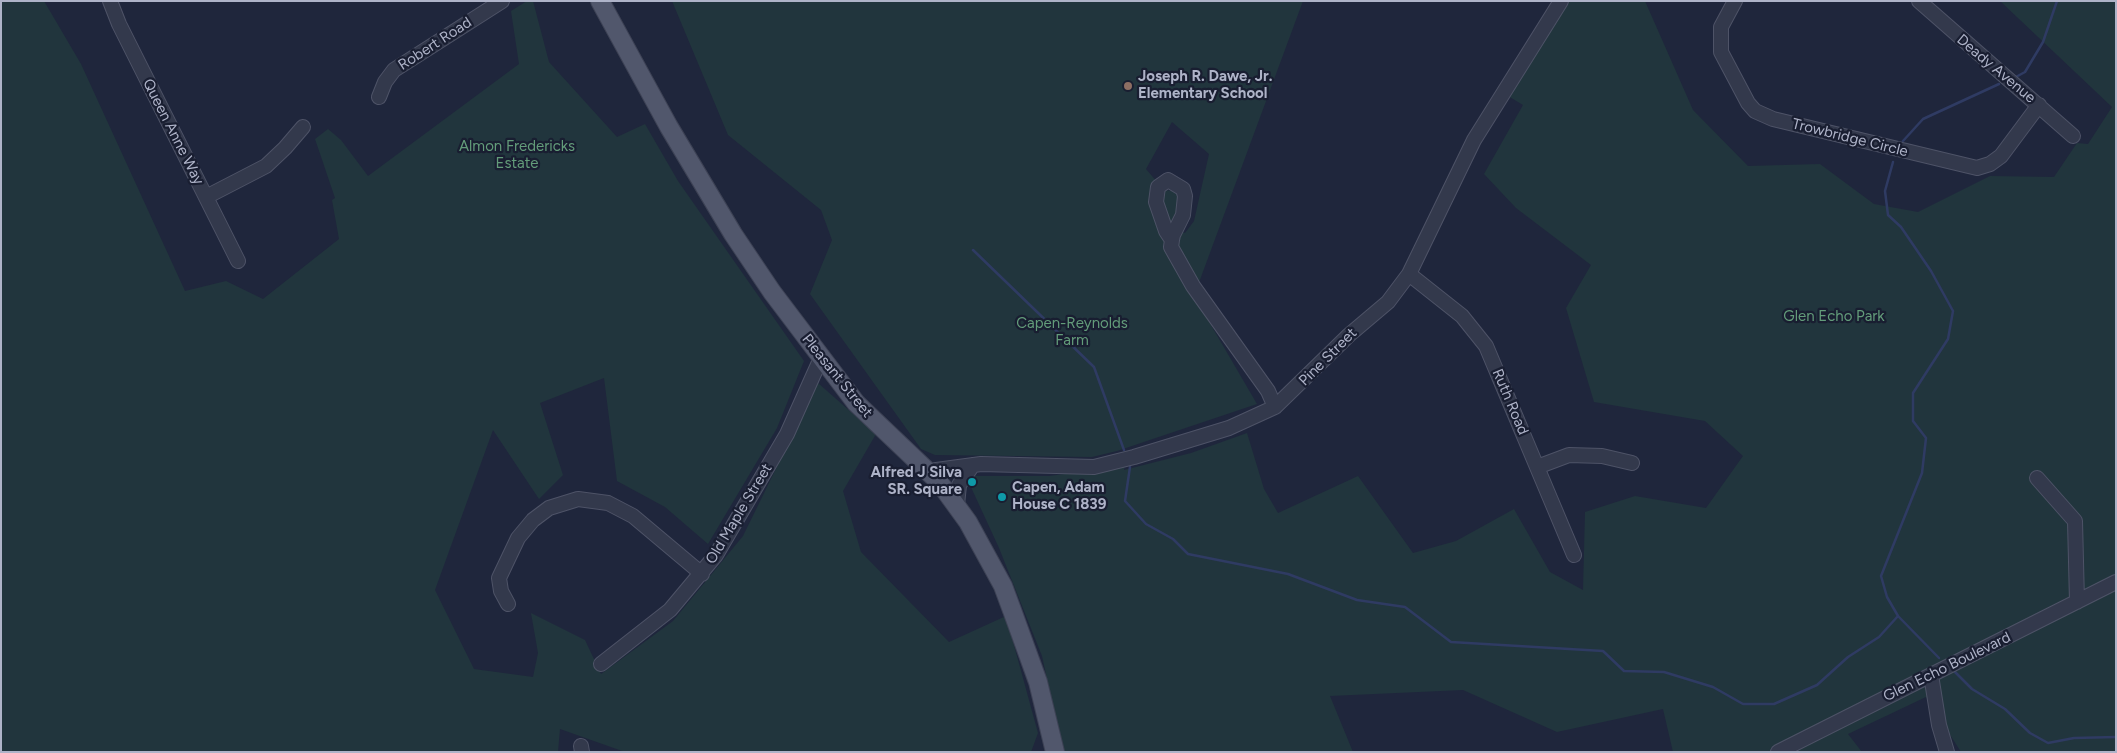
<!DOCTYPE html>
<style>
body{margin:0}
#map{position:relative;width:2117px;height:753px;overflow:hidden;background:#1f263c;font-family:Figtree,sans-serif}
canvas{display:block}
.frame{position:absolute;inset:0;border:2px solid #aeb3c8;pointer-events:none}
</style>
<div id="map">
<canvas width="2117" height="753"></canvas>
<div class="frame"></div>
</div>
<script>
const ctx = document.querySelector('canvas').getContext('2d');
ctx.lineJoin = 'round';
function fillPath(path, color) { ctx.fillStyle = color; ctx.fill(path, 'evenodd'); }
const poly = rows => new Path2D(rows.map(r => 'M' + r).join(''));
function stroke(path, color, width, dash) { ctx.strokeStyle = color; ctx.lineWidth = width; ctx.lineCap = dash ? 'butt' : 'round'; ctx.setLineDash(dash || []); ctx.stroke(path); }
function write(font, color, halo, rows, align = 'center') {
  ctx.font = font + ' Figtree,sans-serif'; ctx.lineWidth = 4.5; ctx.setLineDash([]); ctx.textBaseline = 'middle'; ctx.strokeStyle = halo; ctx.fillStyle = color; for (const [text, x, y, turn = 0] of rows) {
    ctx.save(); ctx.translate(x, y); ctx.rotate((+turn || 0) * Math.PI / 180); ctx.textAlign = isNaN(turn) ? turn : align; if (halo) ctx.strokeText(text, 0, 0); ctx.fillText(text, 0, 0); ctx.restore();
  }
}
fillPath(poly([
 [1,1,44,1,81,64,185,291,226,281,263,299,339,239,332,200,335,198,315,139,328,129,341,140,368,176,519,64,511,11,527,1,533,1,549,62,617,137,645,124,678,181,804,361,777,428,708,544,665,507,617,481,604,378,540,403,563,475,539,499,493,430,435,590,474,669,533,677,538,653,531,613,585,640,601,674,673,621,743,536,818,383,876,434,843,491,861,552,949,642,1006,616,1038,733,1031,752,625,752,560,729,558,752,1,752],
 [672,1,1303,1,1194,296,1257,404,1117,451,1092,457,935,455,921,449,810,294,832,240,821,210,728,135],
 [1172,122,1209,154,1194,221,1185,233,1178,230,1180,192,1164,190,1146,169],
 [1570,1,1645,1,1693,110,1748,166,1820,164,1874,204,1918,212,1990,176,2054,177,2077,143,2088,144,2112,107,2000,1,2116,1,2116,752,1961,752,1926,697,1848,734,1862,752,1673,752,1663,709,1557,732,1463,690,1330,696,1353,752,1063,752,1042,656,999,548,970,485,975,476,1049,476,1125,466,1124,470,1191,453,1247,433,1264,489,1278,513,1358,476,1413,553,1456,541,1514,509,1550,572,1583,590,1585,512,1635,496,1706,508,1743,456,1705,421,1594,402,1566,308,1591,265,1516,208,1484,174,1523,105,1508,96]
]), '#21353d');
stroke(poly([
 [2014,78,2025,72,2043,42,2057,1],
 [1903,141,1923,119,1999,84],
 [1893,162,1885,191,1888,215,1901,227,1931,271,1953,311,1948,339,1913,393,1913,421,1926,438,1922,473,1881,576,1887,597,1898,616,1939,658],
 [973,250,1094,367,1124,450],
 [1130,467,1125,501,1146,524,1173,539,1188,554,1288,574,1357,600,1405,607,1451,642,1603,651,1624,671,1664,672,1713,687,1743,704,1774,704,1817,685,1848,657,1879,637,1898,616],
 [1954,671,1972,689,2005,709,2030,733,2048,743,2074,738,2116,737]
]), '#2f3b63', 2.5);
const minor = poly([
 [110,1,119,24,238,261],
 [1735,1,1721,27,1721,52,1748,103,1755,111,1773,119,1977,168,1990,164,2001,156,2039,105],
 [1919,1,2073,136],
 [379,97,385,82,394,70,502,1],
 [206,197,266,166,285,148,303,127],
 [1172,240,1166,231,1156,202,1158,187,1168,180,1183,189,1185,196,1183,215,1173,235,1172,240,1171,247,1193,286,1268,391,1275,407],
 [1409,274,1462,316,1486,346,1574,555],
 [1537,467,1569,455,1602,456,1632,463],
 [929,471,981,464,1094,467,1134,457,1229,428,1275,407,1349,335,1388,302,1409,274,1474,140,1561,1],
 [2037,478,2075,521,2077,602],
 [957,505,959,485,973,465],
 [508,604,501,591,499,578,518,538,533,520,549,508,578,499,608,503,633,516,702,574],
 [601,664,670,610,716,555,787,434,821,358],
 [1931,675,1939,725,1947,752],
 [581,746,582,752],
 [1778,752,2116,582]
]);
const major = poly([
 [600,1,669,127,733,234,772,292,856,403,939,482,968,522,1003,586,1013,613,1038,682,1055,752]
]);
stroke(minor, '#4e5367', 16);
stroke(major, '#3d4255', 20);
stroke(minor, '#33394c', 14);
stroke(major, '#51576c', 18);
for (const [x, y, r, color] of [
 [1128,86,5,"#8d6e63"],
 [972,482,5,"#0f9aa8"],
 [1002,497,5,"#0f9aa8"]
]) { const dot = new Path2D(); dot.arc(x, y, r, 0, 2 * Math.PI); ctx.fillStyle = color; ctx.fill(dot); stroke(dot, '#191e31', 2); }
write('15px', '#aeb3c8', '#191e31', [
 ["Robert Road",435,44,-33],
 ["Deady Avenue",1996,69,40],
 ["Queen Anne Way",173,132,63],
 ["Trowbridge Circle",1850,138,14],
 ["Pine Street",1328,357,-45],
 ["Pleasant Street",837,376,51],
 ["Ruth Road",1510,402,67],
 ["Old Maple Street",739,514,-59],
 ["Glen Echo Boulevard",1947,667,-26]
]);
write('bold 15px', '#aeb3c8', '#191e31', [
 ["Joseph R. Dawe, Jr.",1138,77],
 ["Elementary School",1138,94],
 ["Alfred J Silva",962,473,"right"],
 ["SR. Square",962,490,"right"],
 ["Capen, Adam",1012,488],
 ["House C 1839",1012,505]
], 'left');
write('15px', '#639c7a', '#191e31', [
 ["Almon Fredericks",517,147],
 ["Estate",517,164],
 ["Glen Echo Park",1834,317],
 ["Capen-Reynolds",1072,324],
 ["Farm",1072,341]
]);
</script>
